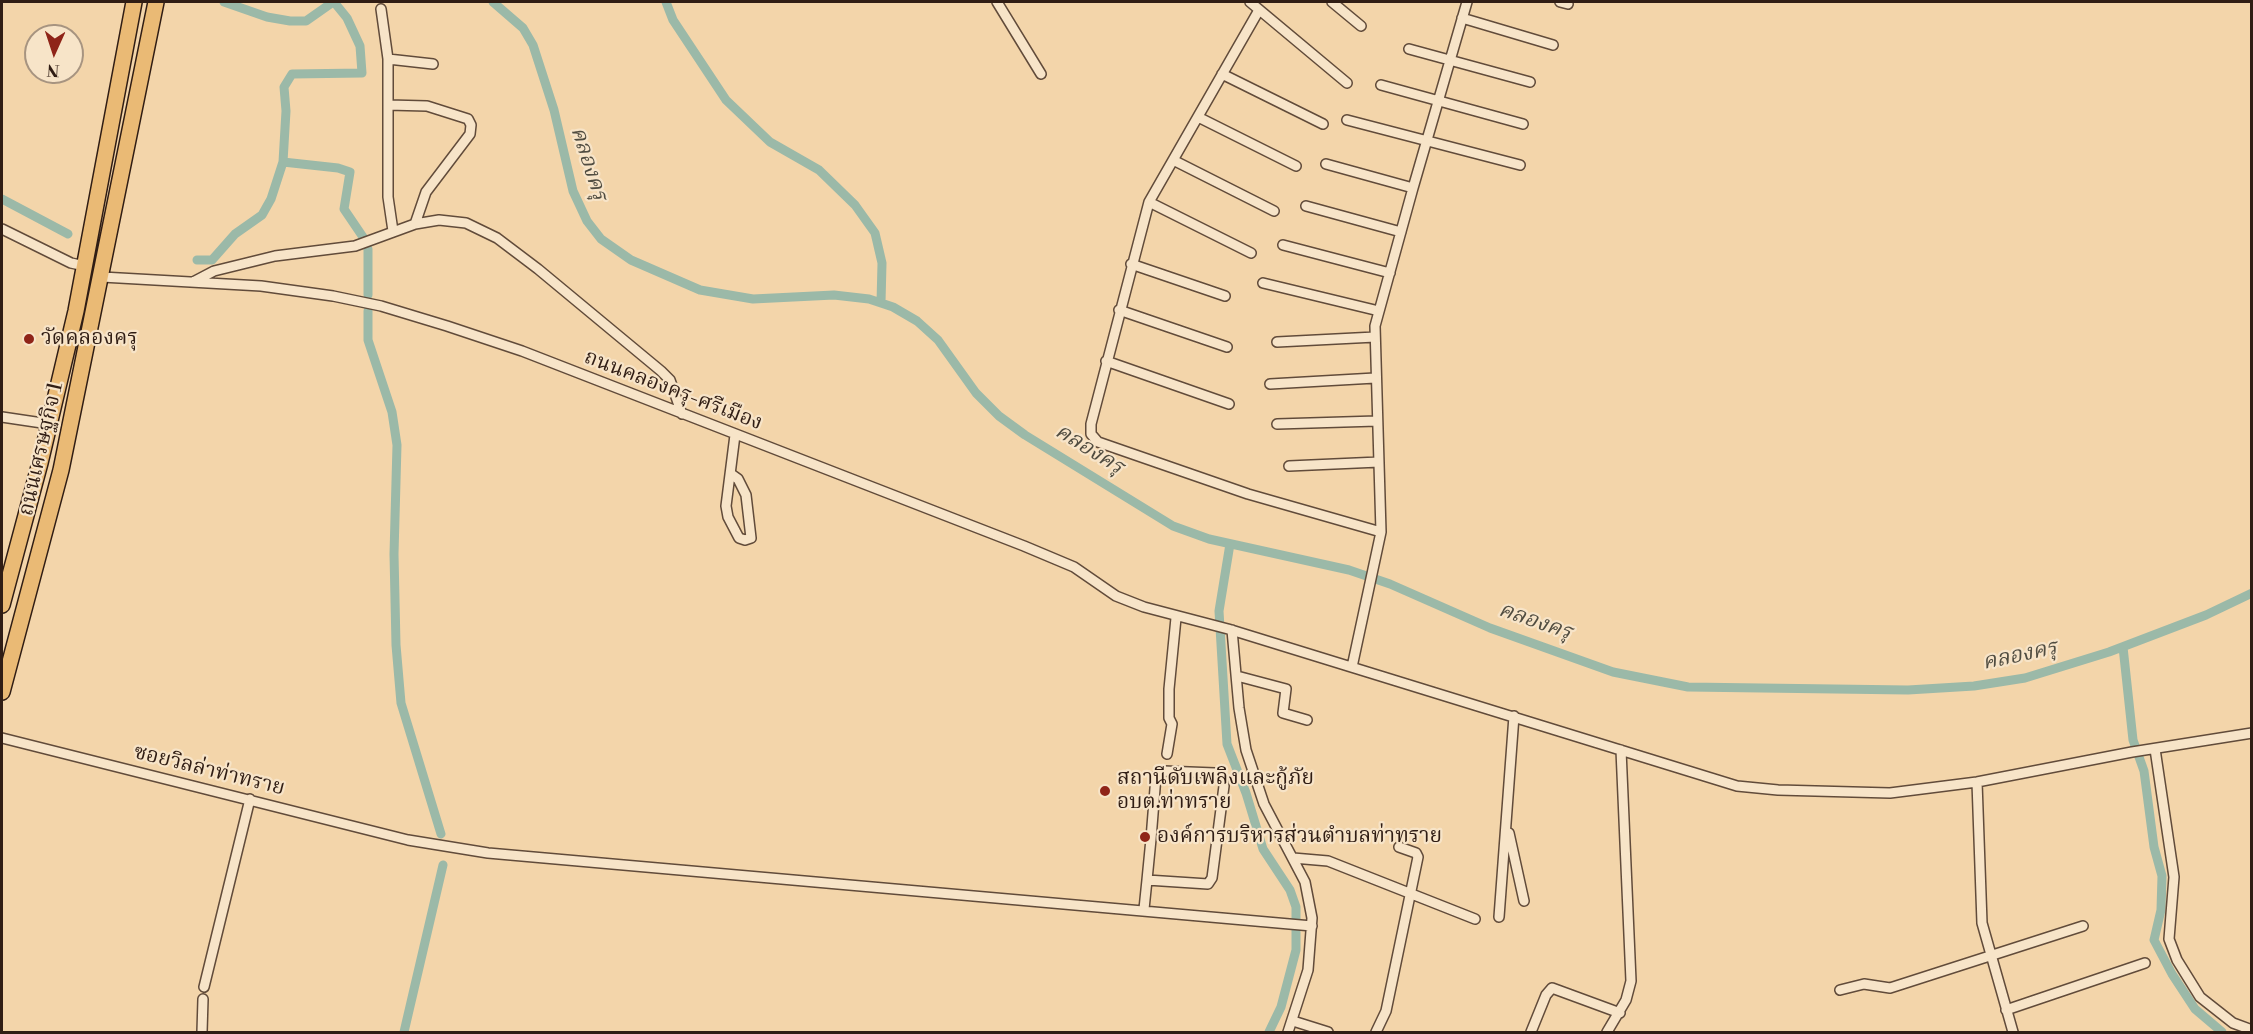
<!DOCTYPE html>
<meta charset="utf-8">
<style>
body{margin:0}
#map{position:relative;width:2253px;height:1034px;overflow:hidden;background:#f3d5aa;font-family:"Libre Bodoni",serif}
canvas{display:block}
.frame{position:absolute;inset:0;border:3px solid #301d14;pointer-events:none}
.north{position:absolute;left:24px;top:24px;width:60px;height:60px;box-sizing:border-box;background:#f7e4c8;border:2px solid #a79480;border-radius:50%;rotate:183deg;font-size:16px;font-weight:700;line-height:24px;text-align:center;color:#301d14}
.north::after{content:'';display:block;margin:auto;width:21px;height:27px;background:#8f2418;clip-path:polygon(50% 0,100% 100%,50% 72%,0 100%)}
</style>
<div id="map">
<canvas width="2253" height="1034"></canvas>
<div class="frame"></div>
<div class="north">N</div>
</div>
<script>
const ctx = document.querySelector('canvas').getContext('2d');
ctx.lineJoin = 'round';
const poly = rows => new Path2D(rows.map(r => 'M' + r).join(''));
function stroke(path, color, width, dash) { ctx.strokeStyle = color; ctx.lineWidth = width; ctx.lineCap = dash ? 'butt' : 'round'; ctx.setLineDash(dash || []); ctx.stroke(path); }
function write(font, color, halo, rows, align = 'center') {
  ctx.font = font + ' "Libre Bodoni","Noto Serif Thai",serif'; ctx.lineWidth = 4.5; ctx.setLineDash([]); ctx.textBaseline = 'middle'; ctx.strokeStyle = halo; ctx.fillStyle = color; for (const [text, x, y, turn = 0] of rows) {
    ctx.save(); ctx.translate(x, y); ctx.rotate((+turn || 0) * Math.PI / 180); ctx.textAlign = isNaN(turn) ? turn : align; if (halo) ctx.strokeText(text, 0, 0); ctx.fillText(text, 0, 0); ctx.restore();
  }
}
stroke(poly([
 [224,2,267,17,290,21,306,21,333,2],
 [493,2,523,28,533,45,554,110,573,191,587,221,601,239,631,260,700,290,753,299,834,295,869,299,893,307,917,321,938,340,976,393,999,416,1025,435,1173,526,1209,539,1349,570,1390,584,1490,628,1613,672,1688,687,1908,690,1974,686,2025,678,2109,652,2206,615,2252,593],
 [666,2,673,20,726,100,770,142,819,170,855,205,875,233,882,263,881,303],
 [283,162,338,168,350,172,344,209,365,240],
 [2,199,68,234],
 [368,249,368,295],
 [197,260,212,260,235,234,262,215,271,199,283,162,286,111,284,87,292,74,362,73,360,46,347,18,334,2],
 [368,311,368,340,392,412,397,445,394,554,396,645,401,703,441,834],
 [1230,544,1219,611,1227,744,1246,793,1263,849,1290,890,1296,907,1296,950,1281,1007,1269,1032],
 [2123,647,2133,740,2144,771,2154,847,2162,876,2161,910,2154,940,2172,974,2195,1009,2222,1032],
 [404,1032,443,865]
]), '#9bb9a8', 9);
const minor = poly([
 [997,2,1041,74],
 [1250,2,1347,83],
 [1332,2,1361,26],
 [1560,2,1568,4],
 [381,9,388,59,388,197,393,231],
 [1259,10,1149,202,1091,424,1091,434,1098,442,1248,494,1381,532],
 [1462,18,1553,45],
 [1409,49,1530,82],
 [388,59,433,64],
 [1222,74,1323,124],
 [1381,85,1523,124],
 [388,105,427,106,468,119,471,125,470,134,426,192,415,224],
 [1198,117,1296,166],
 [1347,120,1520,165],
 [1173,160,1274,211],
 [1326,164,1413,188,1375,326,1381,532,1352,667],
 [1413,188,1467,2],
 [1149,202,1251,253],
 [1306,206,1401,232],
 [2,229,71,263,85,266],
 [1283,245,1390,273],
 [1131,264,1225,296],
 [102,277,261,286,333,296,381,306,447,326,522,351,1024,546,1074,567,1116,596,1144,607,1228,629,1737,786,1778,790,1890,793,1977,782,2132,752,2252,733],
 [193,282,214,271,275,256,355,246,415,224,439,220,466,223,497,238,538,269,661,371,670,380,682,414],
 [1263,283,1379,311],
 [1119,310,1227,347],
 [1277,342,1375,337],
 [1106,361,1229,404],
 [1270,384,1375,378],
 [2,417,49,424],
 [1277,424,1377,421],
 [1289,466,1379,462],
 [731,474,738,479,746,495,751,538,745,540,739,538,728,517,726,506,735,435],
 [1232,630,1239,708,1246,750,1264,804,1305,882,1312,918,1308,970,1288,1032],
 [1237,676,1286,689,1283,713,1307,720],
 [2,738,408,840,488,853,1312,926],
 [2155,749,2174,877,2169,939,2177,960,2200,997,2233,1023,2252,1030],
 [1167,754,1172,724,1169,718,1169,689,1176,618],
 [1977,782,1982,923,2013,1032],
 [1509,833,1524,901],
 [1293,858,1328,861,1475,919],
 [1144,909,1147,880,1151,839,1156,776,1164,771,1215,773,1222,778,1224,786,1212,878,1208,884,1147,880],
 [1499,917,1514,716],
 [204,987,250,799],
 [1840,990,1864,984,1890,988,2083,926],
 [2006,1010,2145,963],
 [1293,1021,1328,1032],
 [202,1032,203,999],
 [1376,1032,1386,1011,1418,857,1416,853,1399,847],
 [1531,1032,1546,995,1552,988,1620,1013],
 [1607,1032,1626,1000,1631,981,1621,750]
]);
const primary = poly([
 [2,605,40,463,76,311,134,2],
 [2,692,61,470,156,2]
]);
stroke(minor, '#614b3a', 12);
stroke(primary, '#301d14', 18);
stroke(minor, '#f7e4c8', 9);
stroke(primary, '#eaba75', 15);
for (const [x, y, r, color] of [
 [29,339,6,"#8f2418"],
 [1105,791,6,"#8f2418"],
 [1145,837,6,"#8f2418"]
]) { const dot = new Path2D(); dot.arc(x, y, r, 0, 2 * Math.PI); ctx.fillStyle = color; ctx.fill(dot); stroke(dot, '#f7e4c8', 2); }
write('21px', '#301d14', '#f7e4c8', [
 ["วัดคลองครุ",41,339],
 ["สถานีดับเพลิงและกู้ภัย",1117,779],
 ["อบต.ท่าทราย",1117,803],
 ["องค์การบริหารส่วนตำบลท่าทราย",1157,837]
], 'left');
write('21px', '#301d14', '#f7e4c8', [
 ["ถนนคลองครุ-ศรีเมือง",673,391,21],
 ["ถนนเศรษฐกิจ 1",42,449,-77],
 ["ซอยวิลล่าท่าทราย",209,771,14]
]);
write('italic 22px', '#504c40', '#f7e4c8', [
 ["คลองครุ",588,164,72],
 ["คลองครุ",1089,450,32],
 ["คลองครุ",1535,622,19],
 ["คลองครุ",2020,656,-12]
]);
</script>
